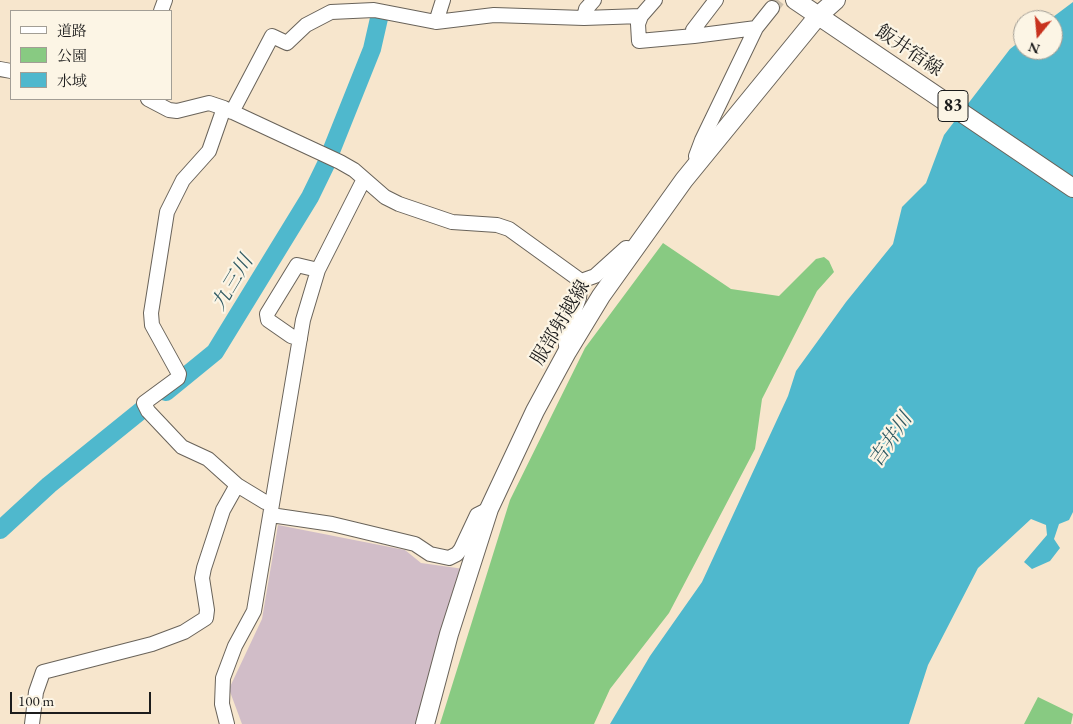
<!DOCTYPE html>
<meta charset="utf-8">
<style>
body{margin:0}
#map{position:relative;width:1073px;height:724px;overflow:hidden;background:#f7e6cd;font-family:"EB Garamond","Noto Serif JP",serif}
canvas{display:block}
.legend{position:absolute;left:10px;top:10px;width:162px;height:90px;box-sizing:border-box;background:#fcf5e5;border:1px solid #a29e95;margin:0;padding:6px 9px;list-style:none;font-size:15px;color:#1c1c1c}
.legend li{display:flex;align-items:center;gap:10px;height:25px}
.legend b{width:25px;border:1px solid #a29e95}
.north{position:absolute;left:1013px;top:10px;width:50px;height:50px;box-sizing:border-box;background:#fcf5e5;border:1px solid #a29e95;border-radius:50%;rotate:197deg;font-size:14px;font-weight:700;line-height:20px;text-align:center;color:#1c1c1c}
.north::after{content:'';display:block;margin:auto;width:18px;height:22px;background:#c8321e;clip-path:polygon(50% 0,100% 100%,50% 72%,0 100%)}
.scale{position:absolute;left:10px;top:692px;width:141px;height:22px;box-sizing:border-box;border:2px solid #1c1c1c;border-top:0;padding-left:6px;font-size:15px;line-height:18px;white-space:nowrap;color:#1c1c1c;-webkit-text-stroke:4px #fcf5e5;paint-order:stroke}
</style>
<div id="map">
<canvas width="1073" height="724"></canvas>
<ul class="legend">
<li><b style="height:6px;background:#fff"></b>道路</li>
<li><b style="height:14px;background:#88ca82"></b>公園</li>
<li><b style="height:14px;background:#4fb8cd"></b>水域</li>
</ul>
<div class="north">N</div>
<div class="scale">100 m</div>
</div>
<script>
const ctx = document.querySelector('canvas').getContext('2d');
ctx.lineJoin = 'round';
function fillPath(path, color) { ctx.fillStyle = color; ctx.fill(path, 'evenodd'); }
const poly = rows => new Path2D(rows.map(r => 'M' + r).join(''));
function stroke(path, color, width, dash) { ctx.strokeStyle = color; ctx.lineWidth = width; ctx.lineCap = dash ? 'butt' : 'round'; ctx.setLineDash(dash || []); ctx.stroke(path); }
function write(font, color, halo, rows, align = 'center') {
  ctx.font = font + ' "EB Garamond","Noto Serif JP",serif'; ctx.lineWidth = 4.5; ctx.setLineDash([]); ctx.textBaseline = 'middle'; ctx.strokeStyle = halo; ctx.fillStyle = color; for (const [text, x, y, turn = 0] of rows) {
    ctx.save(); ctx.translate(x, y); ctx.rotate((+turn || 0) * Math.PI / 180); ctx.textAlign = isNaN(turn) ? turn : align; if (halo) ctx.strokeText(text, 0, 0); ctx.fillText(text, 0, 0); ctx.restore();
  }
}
fillPath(poly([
 [278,525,405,550,421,563,464,569,419,724,242,724,229,689,262,619]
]), '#d1bdc8');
fillPath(poly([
 [663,243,731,289,779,296,816,259,824,257,829,261,834,272,817,291,762,399,755,449,669,613,610,689,594,724,440,724,510,500,585,348],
 [1038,697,1073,714,1071,724,1024,724]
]), '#88ca82');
fillPath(poly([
 [1073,2,1073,512,1069,520,1059,524,1054,539,1060,548,1050,561,1032,569,1024,562,1047,535,1046,525,1031,519,978,568,928,665,909,724,610,724,650,656,702,582,788,396,796,371,846,302,893,244,902,207,926,183,944,135,1010,49,1023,39,1023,50,1053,50,1053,20,1049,20]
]), '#4fb8cd');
stroke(poly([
 [330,154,372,49,380,14],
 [166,392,215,352,310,197,328,160],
 [0,530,49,485,143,409]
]), '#4fb8cd', 18);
stroke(poly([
 [772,8,778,0]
]), '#cbbeaa', 14, [14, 7]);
const minor = poly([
 [655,0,641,16,638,24,639,41,694,36],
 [716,0,693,30,694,36,756,28],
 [161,11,165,0],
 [584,18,586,9,594,0],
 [436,22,443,0],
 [0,69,11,71],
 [148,99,169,110,177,111,209,103,224,108,340,162,354,170,385,197,399,204,452,222,497,225,509,229,581,281],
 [232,112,272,36,287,43,306,25,331,12,374,10,436,22,494,15,584,18,641,16],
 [698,163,696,156,702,140,756,28,772,8],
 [581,281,595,276,626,248,634,249],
 [300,339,291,336,268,320,267,314,297,265,318,270],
 [567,352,565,338,579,298,581,281],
 [237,485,265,502,272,504],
 [271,515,332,524,415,544,430,554,449,558,457,554,461,549,477,515,489,509],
 [32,724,36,692,43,672,152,644,184,632,206,618,207,610,202,578,204,568,223,510,237,485,208,459,182,447,148,411,144,403,178,378,179,374,152,325,151,313,167,212,183,180,209,151,224,108],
 [227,724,222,704,223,678,235,646,254,611,303,320,318,270,364,179]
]);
const major = poly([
 [795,0,1073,188],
 [425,724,449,634,489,509,535,411,567,352,601,296,684,180,818,16,836,0]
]);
stroke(minor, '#69635a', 16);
stroke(major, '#69635a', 20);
stroke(minor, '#fff', 14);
stroke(major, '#fff', 18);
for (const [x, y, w] of [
 [953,106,30]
]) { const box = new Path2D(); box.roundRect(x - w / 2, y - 15.5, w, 31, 4); ctx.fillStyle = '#fcf5e5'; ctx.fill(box); stroke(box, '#1c1c1c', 1); }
write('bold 18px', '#1c1c1c', null, [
 ["83",953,106]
]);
write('19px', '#1c1c1c', '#fcf5e5', [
 ["飯井宿線",909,51,34],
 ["服部射越線",561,323,-59]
]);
write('italic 20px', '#305a63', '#fcf5e5', [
 ["九三川",233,283,-59],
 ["吉井川",891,440,-56]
]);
</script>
